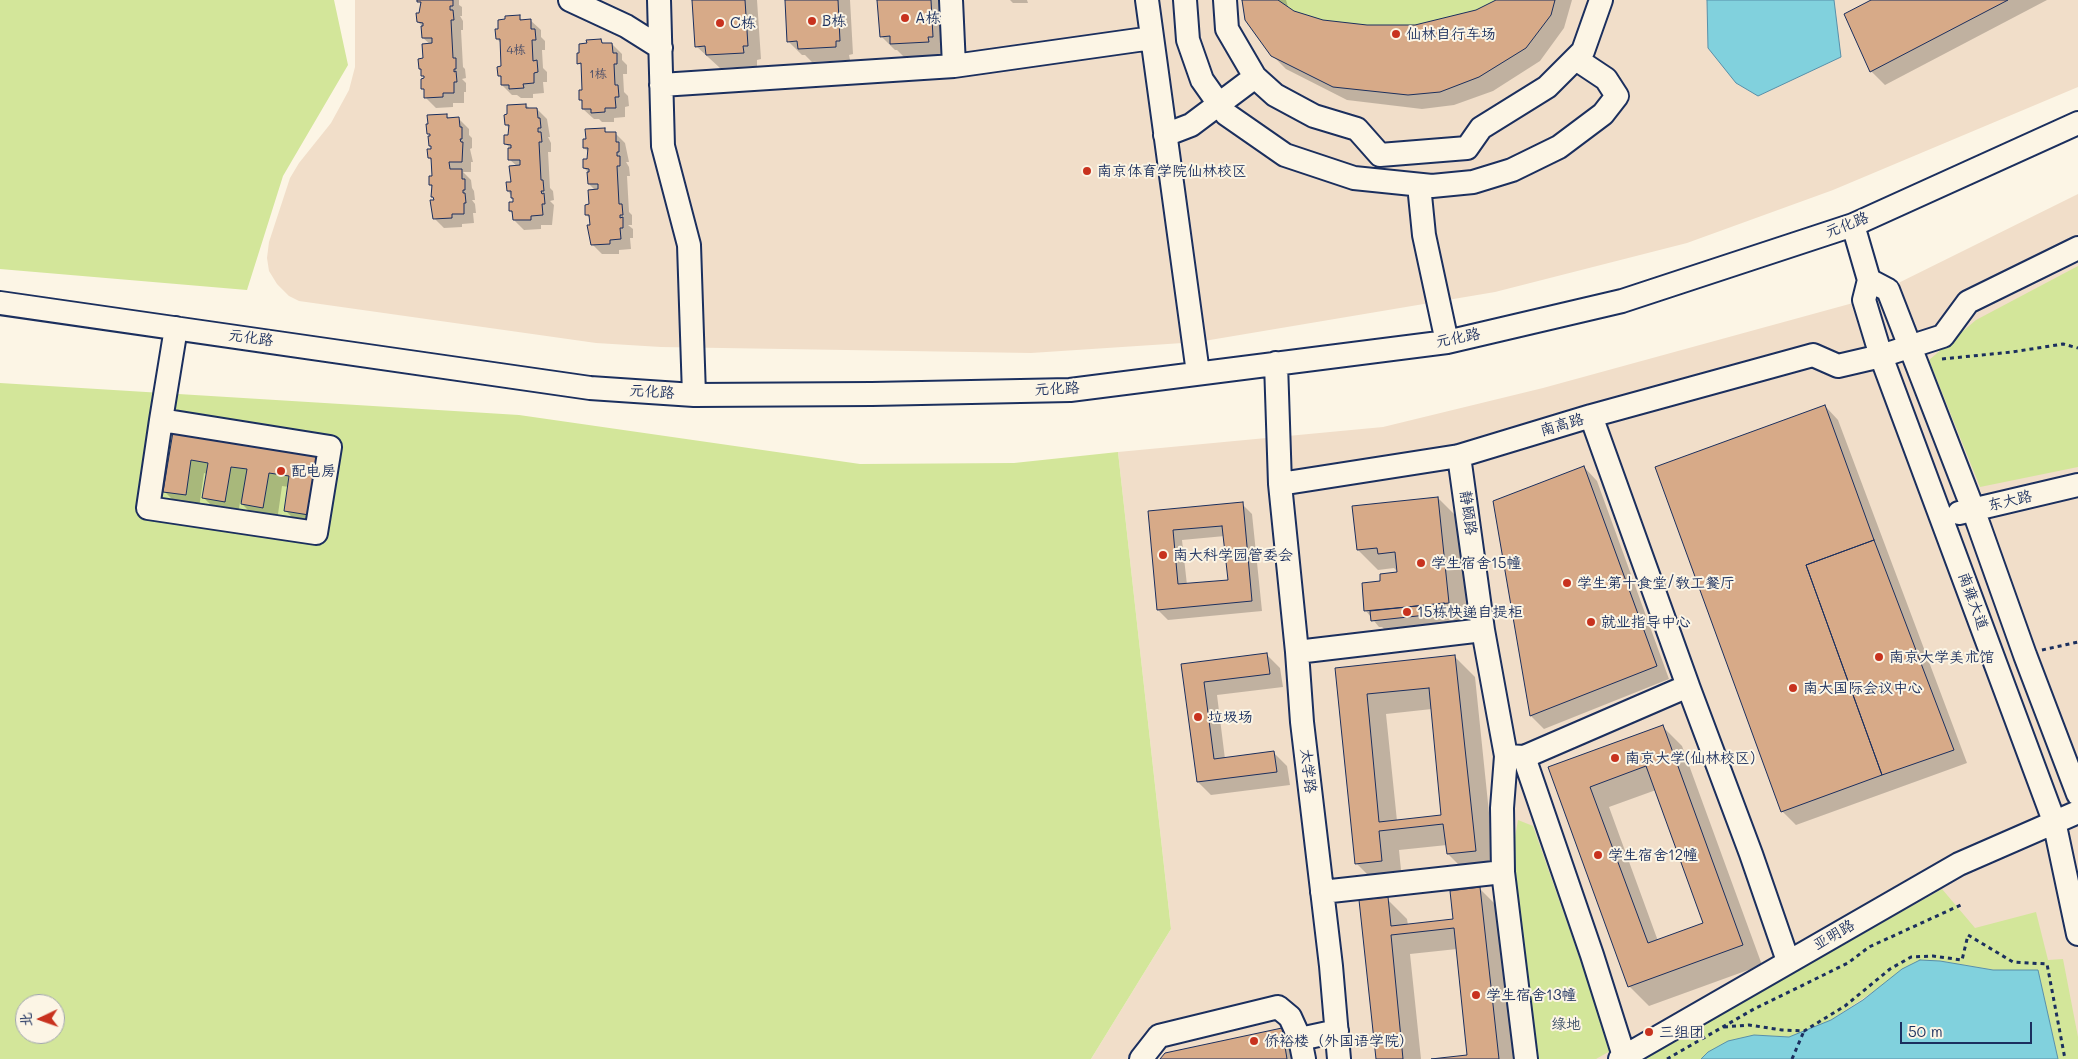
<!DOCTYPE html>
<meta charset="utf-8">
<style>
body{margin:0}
#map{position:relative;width:2078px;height:1059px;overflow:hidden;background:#fcf5e5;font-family:Mali,"LXGW WenKai TC",sans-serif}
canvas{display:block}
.north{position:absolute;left:15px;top:994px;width:50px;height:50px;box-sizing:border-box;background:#fcf5e5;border:1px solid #a2a6af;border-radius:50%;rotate:267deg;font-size:14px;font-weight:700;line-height:20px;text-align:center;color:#1b2f5e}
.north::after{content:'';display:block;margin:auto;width:18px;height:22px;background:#c8321e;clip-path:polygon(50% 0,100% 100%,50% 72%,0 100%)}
.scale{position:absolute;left:1900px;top:1022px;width:132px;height:22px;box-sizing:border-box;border:2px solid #1b2f5e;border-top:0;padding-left:6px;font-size:15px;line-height:18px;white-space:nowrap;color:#1b2f5e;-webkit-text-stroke:4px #fcf5e5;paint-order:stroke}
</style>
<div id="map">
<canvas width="2078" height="1059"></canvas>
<div class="north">北</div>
<div class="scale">50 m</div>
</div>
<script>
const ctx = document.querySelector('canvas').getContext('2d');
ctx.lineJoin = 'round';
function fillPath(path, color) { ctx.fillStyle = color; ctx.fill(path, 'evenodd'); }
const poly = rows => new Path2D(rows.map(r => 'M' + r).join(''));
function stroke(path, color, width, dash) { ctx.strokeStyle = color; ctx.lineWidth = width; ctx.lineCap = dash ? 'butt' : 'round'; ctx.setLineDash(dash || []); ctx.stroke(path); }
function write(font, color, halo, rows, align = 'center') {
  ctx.font = font + ' Mali,"LXGW WenKai TC",sans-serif'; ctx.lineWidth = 4; ctx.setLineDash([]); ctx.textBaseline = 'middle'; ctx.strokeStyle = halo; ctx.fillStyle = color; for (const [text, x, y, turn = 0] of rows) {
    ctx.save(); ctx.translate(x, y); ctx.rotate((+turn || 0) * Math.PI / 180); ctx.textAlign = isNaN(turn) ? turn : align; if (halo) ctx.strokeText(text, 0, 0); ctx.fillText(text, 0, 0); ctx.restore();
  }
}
fillPath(poly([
 [355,0,2078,0,2078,87,1833,190,1687,243,1495,292,1198,342,1031,353,661,347,596,343,299,301,289,296,277,284,269,271,267,258,269,242,290,178,299,163,331,123,349,90,355,67],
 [2078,194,2078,1059,1091,1059,1171,929,1118,452,1383,427,1543,388,1864,300]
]), '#f1dec9');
fillPath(poly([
 [0,0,334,0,348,65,283,176,247,290,0,269],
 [1242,0,1555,0,1551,15,1526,48,1479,77,1440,92,1408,95,1333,87,1271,56,1245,20],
 [2078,266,2078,467,1980,487,1929,360,1976,320],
 [0,383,519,415,860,464,1014,463,1118,452,1171,929,1091,1059,0,1059],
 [25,1004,55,1004,55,1034,25,1034],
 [1518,820,1533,826,1612,1050,1596,1059,1535,1059,1512,854],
 [1942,889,1975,928,2036,912,2048,960,2063,959,2078,1037,2078,1059,2058,1059,2038,970,1993,970,1940,961,1920,960,1831,1020,1789,1037,1754,1035,1708,1052,1701,1059,1642,1059]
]), '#d3e69a');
const water = poly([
 [1707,0,1834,0,1841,57,1758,96,1736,83,1708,48,1707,0],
 [1920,960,1940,961,1993,970,2038,970,2058,1059,1701,1059,1708,1052,1728,1041,1754,1035,1789,1037,1831,1020,1863,1000,1902,969,1920,960]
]);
fillPath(water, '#81d1dd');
stroke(water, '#5890aa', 1);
fillPath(poly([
 [418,0,459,0,459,5,462,7,462,16,460,16,463,21,463,30,461,30,463,67,465,69,466,78,462,79,466,83,466,92,464,92,464,103,453,103,453,107,436,108,426,98,422,80,427,80,420,69,430,44,423,38,422,26,418,22,422,5],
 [693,0,757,0,761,59,757,60,757,66,720,68,696,46],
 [786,0,850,0,853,54,849,55,850,60,812,62,805,55,802,55,788,41],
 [879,0,943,0,946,50,941,50,942,55,905,58,897,50,895,50,881,36],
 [1010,0,1027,0,1028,3,1013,3],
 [1243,0,1286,0,1289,10,1323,21,1367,26,1416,26,1476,11,1499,0,1572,0,1564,28,1540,61,1493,91,1454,105,1422,109,1347,100,1286,69,1272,55],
 [1874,0,2047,0,1885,85,1871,71],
 [519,17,523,21,530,20,541,30,541,37,545,41,545,50,542,50,543,68,547,72,547,82,543,82,544,93,533,94,533,98,521,98,517,95,512,95,502,85,499,68,502,68,501,43,497,39],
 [601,41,605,45,612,44,622,54,622,60,627,65,627,74,623,74,624,92,628,96,629,106,625,107,625,117,614,118,614,122,602,122,599,119,594,119,583,109,580,92,584,91,583,67,579,63],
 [526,105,530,109,537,109,547,119,550,137,548,137,551,143,551,152,548,152,550,188,553,191,554,200,550,201,554,205,552,225,541,225,541,229,524,230,514,220,513,214,510,211,514,200,508,191,513,183,517,166,510,160,511,149,506,144,509,136,509,128,506,125,508,106],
 [447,116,450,119,459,119,469,129,469,135,472,138,472,148,470,149,473,162,471,162,471,172,463,172,471,180,472,188,474,191,475,200,472,200,475,204,476,213,473,213,474,223,462,224,462,227,444,228,434,218,435,198,433,188,430,185,433,177,432,161,429,158,434,150,430,145,432,138,428,133],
 [604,130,608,133,615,133,625,143,629,162,626,162,629,167,630,176,627,176,629,212,632,215,632,225,628,225,633,229,633,238,630,238,631,249,619,250,619,254,602,254,592,244,591,219,586,215,596,191,589,184,588,172,584,168,590,153,584,148,587,140],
 [1825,406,1838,420,1967,763,1796,825,1782,811],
 [175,427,319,450,323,528,299,524,285,510,289,487,282,486,277,521,256,518,240,502,238,515,217,511,204,498,207,474,204,473,199,508,178,505,165,492],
 [1584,467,1597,481,1669,679,1544,729,1531,716],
 [1438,498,1458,518,1469,622,1386,631,1382,627,1379,627,1366,611,1382,582,1399,573,1394,568,1378,570,1358,550],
 [1242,504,1252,514,1262,611,1168,620,1158,610,1149,512],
 [1225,536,1229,581,1187,585,1182,540],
 [1267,655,1280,668,1283,687,1217,695,1225,759,1274,753,1287,766,1290,785,1211,795,1198,782,1183,665],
 [1455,657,1475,677,1495,871,1468,874,1448,854,1447,845,1399,850,1402,880,1376,883,1356,863,1337,669],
 [1432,709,1443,816,1397,821,1386,714],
 [1662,726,1682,746,1762,965,1649,1006,1629,986,1550,767],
 [1656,790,1705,924,1658,941,1609,807],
 [1480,889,1500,909,1516,1059,1444,1059,1468,1057,1457,949,1410,954,1421,1059,1377,1059,1387,899,1407,919,1408,925,1454,920],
 [1281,1029,1301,1049,1303,1059,1161,1059]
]), '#0003');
const building = poly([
 [417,0,453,0,453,6,450,6,450,10,453,10,454,20,451,20,453,58,456,58,456,69,454,69,454,72,456,71,457,82,454,82,454,93,443,93,443,97,424,98,424,89,421,89,421,79,424,78,424,76,421,76,421,69,419,69,418,59,423,58,422,44,432,43,432,38,422,38,421,26,423,26,423,23,417,22,416,13,419,13,421,2,417,2,417,0],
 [692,0,745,0,748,46,743,46,744,53,706,55,705,46,695,47,692,0],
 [785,0,838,0,840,41,836,41,836,47,798,49,797,41,787,42,785,0],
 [877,0,931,0,933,37,928,37,929,42,890,44,890,36,880,37,877,0],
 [1242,0,1278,0,1294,11,1323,20,1367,25,1415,25,1476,10,1496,0,1555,0,1551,15,1526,48,1479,77,1440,92,1408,95,1333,87,1271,56,1245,20,1242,0],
 [1871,0,2008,0,1870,72,1844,14,1871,0],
 [520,15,520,20,531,19,531,29,535,29,536,40,532,40,533,61,537,60,538,72,534,73,534,83,523,84,524,88,509,89,509,85,501,85,501,76,498,76,497,67,501,66,500,39,496,39,495,29,498,29,498,20,505,19,505,16,520,15],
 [601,39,602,43,612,43,613,53,617,53,617,64,614,64,615,85,618,85,619,97,615,97,616,108,605,108,605,112,591,113,591,109,582,109,582,100,579,100,579,90,582,90,581,63,577,64,577,53,579,53,579,44,587,43,586,40,601,39],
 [526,104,526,108,537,108,538,118,540,118,541,128,538,128,538,132,541,132,542,142,539,142,541,180,543,180,544,191,541,191,542,194,544,193,545,204,542,204,543,215,531,216,531,220,513,220,512,211,509,211,509,202,513,202,513,198,511,198,511,191,507,191,506,182,511,182,509,166,520,165,520,160,508,160,508,148,511,148,511,145,504,144,504,135,508,135,509,125,505,125,504,115,507,114,507,105,526,104],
 [447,114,447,118,459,117,460,127,462,127,462,139,460,139,461,142,463,142,462,162,449,162,450,169,462,169,462,179,465,179,465,190,463,190,463,193,465,193,466,203,464,203,464,214,452,214,452,218,433,219,430,200,434,200,433,197,431,197,432,185,429,185,429,176,432,176,431,158,428,158,427,149,431,149,431,146,429,146,428,136,430,136,430,134,427,134,426,124,428,124,427,115,447,114],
 [605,128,605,132,616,132,616,142,619,142,619,152,617,152,617,156,620,156,620,166,617,166,619,204,622,204,623,215,620,215,620,218,623,217,623,228,620,228,621,239,610,240,610,244,591,245,587,225,590,225,589,215,585,215,585,205,589,204,588,190,598,189,598,184,588,184,587,172,589,172,589,169,583,168,583,159,587,159,588,148,583,148,583,139,586,139,585,129,605,128],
 [1825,405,1874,540,1806,565,1882,775,1781,812,1655,467,1825,405],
 [174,426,320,449,309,515,284,511,289,476,269,473,263,508,241,504,247,469,231,467,225,502,202,498,208,463,191,460,186,495,163,492,174,426],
 [1584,466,1657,666,1530,716,1493,501,1584,466],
 [1438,497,1449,603,1364,611,1362,583,1380,581,1380,574,1397,572,1395,552,1378,554,1377,548,1357,550,1352,506,1438,497],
 [1243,502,1252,601,1157,610,1148,511,1243,502],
 [1222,526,1228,580,1178,584,1173,530,1222,526],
 [1874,540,1954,750,1882,775,1806,565,1874,540],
 [1444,603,1445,613,1371,621,1370,611,1444,603],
 [1267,653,1270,674,1204,682,1214,759,1274,751,1277,772,1197,782,1181,664,1267,653],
 [1455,655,1476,851,1447,854,1443,824,1379,831,1382,861,1355,864,1335,668,1455,655],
 [1429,688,1441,815,1379,822,1367,694,1429,688],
 [1663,725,1743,945,1628,987,1548,767,1663,725],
 [1646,766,1703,923,1648,943,1590,787,1646,766],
 [1480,887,1499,1059,1431,1059,1467,1055,1454,928,1391,935,1403,1059,1376,1059,1359,900,1388,897,1391,926,1453,919,1450,891,1480,887],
 [1282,1028,1287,1059,1160,1059,1165,1053,1282,1028]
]);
fillPath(building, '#d7aa88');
stroke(building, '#1b2f5e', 1);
const minor = poly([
 [570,0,626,26,661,48],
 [659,0,663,146,689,245,694,395],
 [951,0,954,66],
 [1147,0,1198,373],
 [1185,0,1188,40,1202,80,1226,114,1285,155,1354,178,1432,186,1473,182,1512,170,1559,147,1603,114,1617,96,1606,79,1576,59],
 [1225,0,1227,29,1255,77,1275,95,1314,116,1357,129,1380,155,1467,148,1481,128,1547,87,1583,51,1601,0],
 [661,85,954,66,1152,38],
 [1165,135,1191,125,1255,77],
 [1419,185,1424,235,1447,342],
 [1853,225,1869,280,1864,300,1881,356,2054,821,2078,934],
 [1869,280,1888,290,1973,509,2025,655,2078,794],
 [0,303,590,388,694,395,872,394,1070,390,1447,342,1622,301,1853,225,2078,123],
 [1276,363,1280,484,1297,652,1302,722,1331,966,1339,1059],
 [1591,416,1688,686],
 [161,420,330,447,316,533,148,508,161,420,176,328],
 [1459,456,1483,630,1506,756,1524,757,1592,955,1624,1056],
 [1280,484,1459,456,1591,416,1813,355,1838,366,1881,356,1943,336,1968,302,2078,248],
 [1959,513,2078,485],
 [1297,652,1483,630],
 [1506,756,1502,808,1503,872,1526,1059],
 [1524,757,1688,686,1751,854,1788,961],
 [1322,892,1503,872],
 [1141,1059,1159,1036,1278,1007,1290,1017,1300,1039],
 [1304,1059,1300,1039,1337,1031],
 [1620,1059,1959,864,2078,812]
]);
stroke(minor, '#1b2f5e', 26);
stroke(poly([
 [1942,359,2012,352,2063,344,2078,348],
 [2042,650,2078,642],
 [1724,1027,1749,1025,1782,1030,1804,1031,1845,1006,1890,969,1911,957,1933,956,1962,960,1968,935,2013,962,2047,964,2065,1059],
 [1667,1059,1754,1009,1848,963,1869,947,1963,904],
 [1792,1059,1804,1031]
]), '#1b2f5e', 3, [4, 4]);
stroke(minor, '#fcf5e5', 22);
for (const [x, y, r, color] of [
 [905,18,5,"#c8321e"],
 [812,21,5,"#c8321e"],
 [720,23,5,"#c8321e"],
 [1396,34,5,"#c8321e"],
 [1087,171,5,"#c8321e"],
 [281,471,5,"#c8321e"],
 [1163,555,5,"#c8321e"],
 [1421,563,5,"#c8321e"],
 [1567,583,5,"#c8321e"],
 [1407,612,5,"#c8321e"],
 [1591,622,5,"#c8321e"],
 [1879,657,5,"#c8321e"],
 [1793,688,5,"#c8321e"],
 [1198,717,5,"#c8321e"],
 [1615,758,5,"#c8321e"],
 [1598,855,5,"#c8321e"],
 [1476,995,5,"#c8321e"],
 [1649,1032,5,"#c8321e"],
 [1254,1041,5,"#c8321e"]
]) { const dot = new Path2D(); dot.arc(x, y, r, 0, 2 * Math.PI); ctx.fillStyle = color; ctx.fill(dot); stroke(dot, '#fcf5e5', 2); }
write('12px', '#4a4e68', null, [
 ["4栋",516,50],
 ["1栋",598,74]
]);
write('15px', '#1b2f5e', '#fcf5e5', [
 ["A栋",915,18],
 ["B栋",822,21],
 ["C栋",730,23],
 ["仙林自行车场",1406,34],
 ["南京体育学院仙林校区",1097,171],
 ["配电房",291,471],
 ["南大科学园管委会",1173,555],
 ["学生宿舍15幢",1431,563],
 ["学生第十食堂/教工餐厅",1577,583],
 ["15栋快递自提柜",1417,612],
 ["就业指导中心",1601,622],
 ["南京大学美术馆",1889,657],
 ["南大国际会议中心",1803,688],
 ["垃圾场",1208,717],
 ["南京大学(仙林校区)",1625,758],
 ["学生宿舍12幢",1608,855],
 ["学生宿舍13幢",1486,995],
 ["三组团",1659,1032],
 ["侨裕楼（外国语学院）",1264,1041]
], 'left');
write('15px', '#1b2f5e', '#fcf5e5', [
 ["元化路",1847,225,-21],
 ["元化路",251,338,8],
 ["元化路",1458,338,-11],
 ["元化路",1057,389,-3],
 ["元化路",652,392,4],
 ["南高路",1562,425,-16],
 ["东大路",2010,501,-13],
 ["静颐路",1468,513,82],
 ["南雍大道",1973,601,70],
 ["太学路",1308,771,83],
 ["亚明路",1834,935,-30]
]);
write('15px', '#40546a', '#fcf5e5', [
 ["绿地",1566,1024]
]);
</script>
